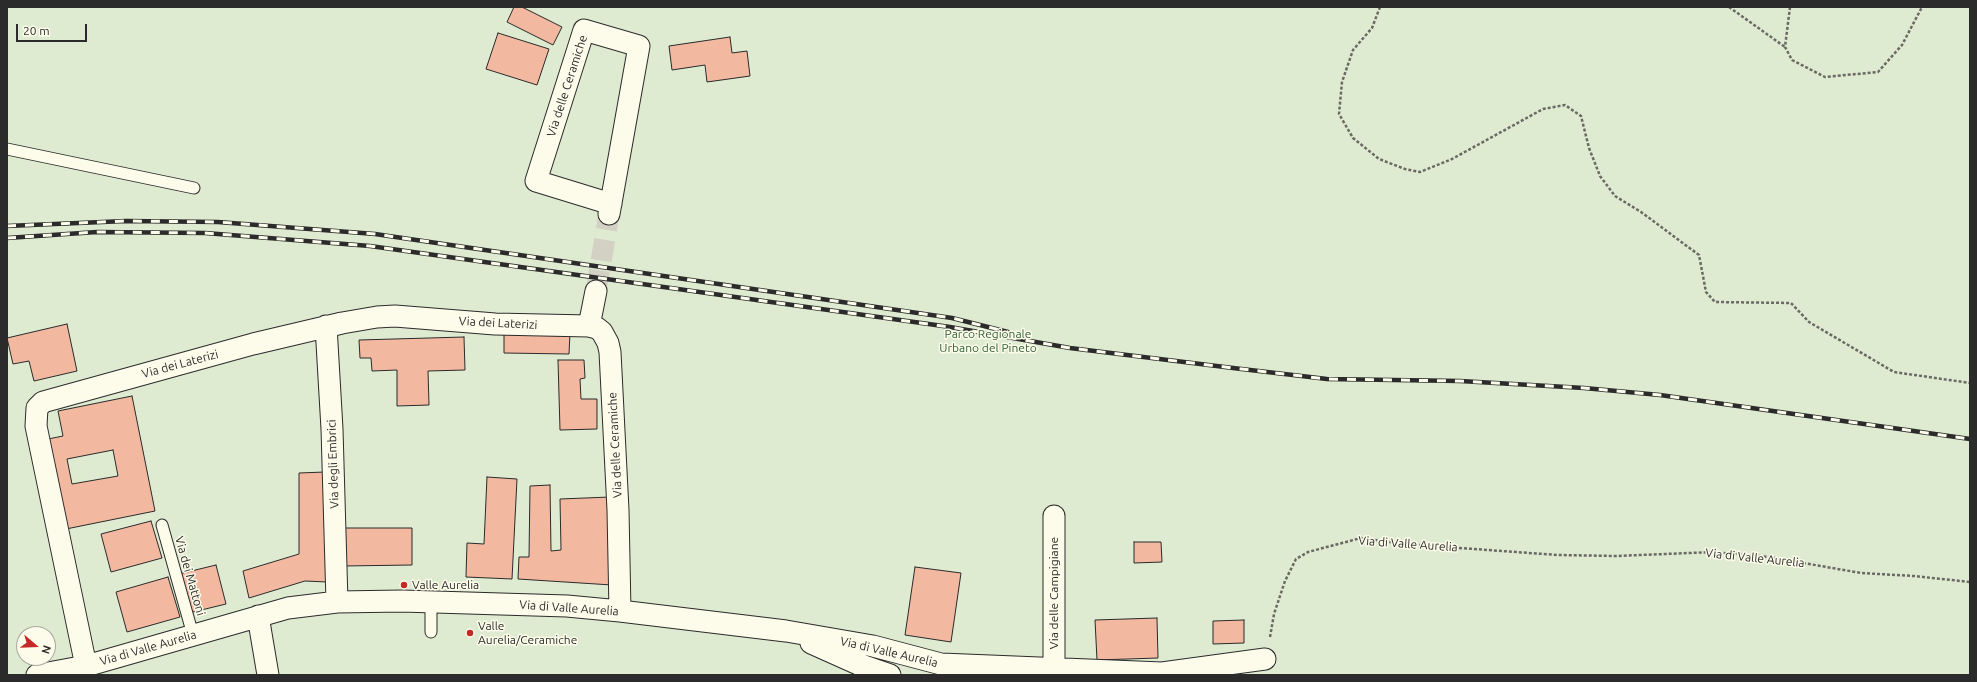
<!DOCTYPE html>
<style>
body{margin:0}
#map{position:relative;width:1977px;height:682px;overflow:hidden;background:#fdfbea;font-family:Ubuntu,sans-serif}
canvas{display:block}
.frame{position:absolute;inset:0;border:8px solid #2b2b2b;pointer-events:none}
.north{position:absolute;left:16px;top:626px;width:40px;height:40px;box-sizing:border-box;background:#fdfbea;border:1px solid #a9a89e;border-radius:50%;rotate:109deg;font-size:11px;font-weight:700;line-height:16px;text-align:center;color:#2b2b2b}
.north::after{content:'';display:block;margin:auto;width:14px;height:18px;background:#c62828;clip-path:polygon(50% 0,100% 100%,50% 72%,0 100%)}
.scale{position:absolute;left:16px;top:24px;width:71px;height:18px;box-sizing:border-box;border:2px solid #2b2b2b;border-top:0;padding-left:5px;font-size:12px;line-height:14px;white-space:nowrap;color:#2b2b2b;-webkit-text-stroke:3px #fdfbea;paint-order:stroke}
</style>
<div id="map">
<canvas width="1977" height="682"></canvas>
<div class="frame"></div>
<div class="north">N</div>
<div class="scale">20 m</div>
</div>
<script>
const ctx = document.querySelector('canvas').getContext('2d');
ctx.lineJoin = 'round';
function fillPath(path, color) { ctx.fillStyle = color; ctx.fill(path, 'evenodd'); }
const poly = rows => new Path2D(rows.map(r => 'M' + r).join(''));
function stroke(path, color, width, dash) { ctx.strokeStyle = color; ctx.lineWidth = width; ctx.lineCap = dash ? 'butt' : 'round'; ctx.setLineDash(dash || []); ctx.stroke(path); }
function write(font, color, halo, rows, align = 'center') {
  ctx.font = font + ' Ubuntu,sans-serif'; ctx.lineWidth = 3; ctx.setLineDash([]); ctx.textBaseline = 'middle'; ctx.strokeStyle = halo; ctx.fillStyle = color; for (const [text, x, y, turn = 0] of rows) {
    ctx.save(); ctx.translate(x, y); ctx.rotate((+turn || 0) * Math.PI / 180); ctx.textAlign = isNaN(turn) ? turn : align; if (halo) ctx.strokeText(text, 0, 0); ctx.fillText(text, 0, 0); ctx.restore();
  }
}
const green = poly([
 [7,7,1970,7,1970,675,7,675,7,7],
 [24,634,48,634,48,658,24,658,24,634]
]);
fillPath(green, '#deebd1');
stroke(green, '#74746e', 1);
const building = poly([
 [514,7,522,7,562,27,553,45,507,22,514,7],
 [498,33,549,49,537,85,486,69,498,33],
 [730,37,732,53,747,51,750,76,707,82,705,65,672,70,669,46,730,37],
 [67,324,77,371,34,381,29,361,13,364,7,338,67,324],
 [504,332,570,333,569,354,504,353,504,332],
 [464,337,465,370,428,371,429,405,397,406,397,370,372,371,371,358,360,358,359,340,464,337],
 [558,360,584,360,585,378,580,379,581,399,597,399,597,429,560,430,558,360],
 [132,396,155,511,66,529,48,439,63,436,58,411,132,396],
 [113,450,118,476,72,484,67,459,113,450],
 [325,472,327,582,305,581,249,598,243,571,299,554,299,473,325,472],
 [487,477,517,479,512,579,466,577,467,543,484,544,487,477],
 [550,485,551,551,561,550,560,499,610,497,612,585,518,579,519,557,529,557,530,486,550,485],
 [151,521,162,558,111,572,101,534,151,521],
 [343,528,412,528,412,565,343,566,343,528],
 [1134,542,1161,542,1162,562,1134,563,1134,542],
 [216,565,226,604,189,613,179,574,216,565],
 [915,567,961,573,951,642,905,635,915,567],
 [168,577,180,617,127,632,116,592,168,577],
 [1157,618,1158,658,1097,660,1095,620,1157,618],
 [1244,620,1244,643,1213,644,1213,621,1244,620]
]);
fillPath(building, '#f2b8a0');
stroke(building, '#2b2b2b', 1);
stroke(poly([
 [596,291,609,214]
]), '#d3d1c4', 21, [21, 10]);
const service = poly([
 [7,149,194,188],
 [162,525,193,635],
 [431,601,431,632]
]);
const minor = poly([
 [609,214,639,46,584,30,536,181,611,204],
 [326,326,332,429,337,602],
 [589,326,596,291],
 [1054,516,1054,670],
 [258,616,268,675],
 [811,643,858,664,890,675],
 [86,666,36,426,37,408,43,402,253,344,342,323,377,317,395,316,495,324,589,326,597,328,602,332,608,343,610,352,618,510,620,611],
 [37,675,86,666,288,608,337,602,402,601,567,606,620,611,786,631,873,646,941,664,1162,673,1265,659]
]);
stroke(service, '#2b2b2b', 13);
stroke(minor, '#2b2b2b', 23);
stroke(poly([
 [1380,7,1372,28,1353,50,1342,82,1339,114,1353,138,1379,159,1405,169,1420,172,1452,159,1543,109,1565,105,1581,116,1589,148,1600,176,1615,196,1641,212,1699,255,1706,292,1715,302,1791,303,1809,322,1894,372,1970,383],
 [1729,7,1785,47],
 [1790,7,1785,47,1792,60,1825,77,1878,72,1902,45,1922,7],
 [1270,637,1274,614,1285,581,1296,559,1308,552,1361,538,1404,544,1558,555,1616,556,1714,552,1769,557,1861,573,1914,576,1970,582]
]), '#6a6964', 2.5, [3, 2]);
stroke(service, '#fdfbea', 11);
stroke(minor, '#fdfbea', 21);
const rail = poly([
 [7,226,126,221,218,222,375,234,952,318,1008,332],
 [7,238,97,232,205,233,370,246,950,327,1070,348,1233,368,1327,379,1460,381,1584,388,1660,395,1970,439]
]);
stroke(rail, '#2b2b2b', 4.5);
stroke(rail, '#fdfbea', 3, [9]);
for (const [x, y, r, color] of [
 [404,585,4,"#c62828"],
 [470,633,4,"#c62828"]
]) { const dot = new Path2D(); dot.arc(x, y, r, 0, 2 * Math.PI); ctx.fillStyle = color; ctx.fill(dot); stroke(dot, '#fdfbea', 1.5); }
write('12px', '#2b2b2b', '#fdfbea', [
 ["Via delle Ceramiche",567,86,-72],
 ["Via dei Laterizi",498,323,3],
 ["Via dei Laterizi",180,364,-15],
 ["Via delle Ceramiche",615,445,-93],
 ["Via degli Embrici",333,464,-92],
 ["Via di Valle Aurelia",1408,544,4],
 ["Via di Valle Aurelia",1755,558,6],
 ["Via dei Mattoni",190,576,74],
 ["Via delle Campigiane",1054,593,-90],
 ["Via di Valle Aurelia",569,608,4],
 ["Via di Valle Aurelia",148,648,-16],
 ["Via di Valle Aurelia",889,652,13]
]);
write('12px', '#34623c', '#fdfbea', [
 ["Parco Regionale",988,334],
 ["Urbano del Pineto",988,348]
]);
write('12px', '#2b2b2b', '#fdfbea', [
 ["Valle Aurelia",412,585],
 ["Valle",478,626],
 ["Aurelia/Ceramiche",478,640]
], 'left');
</script>
